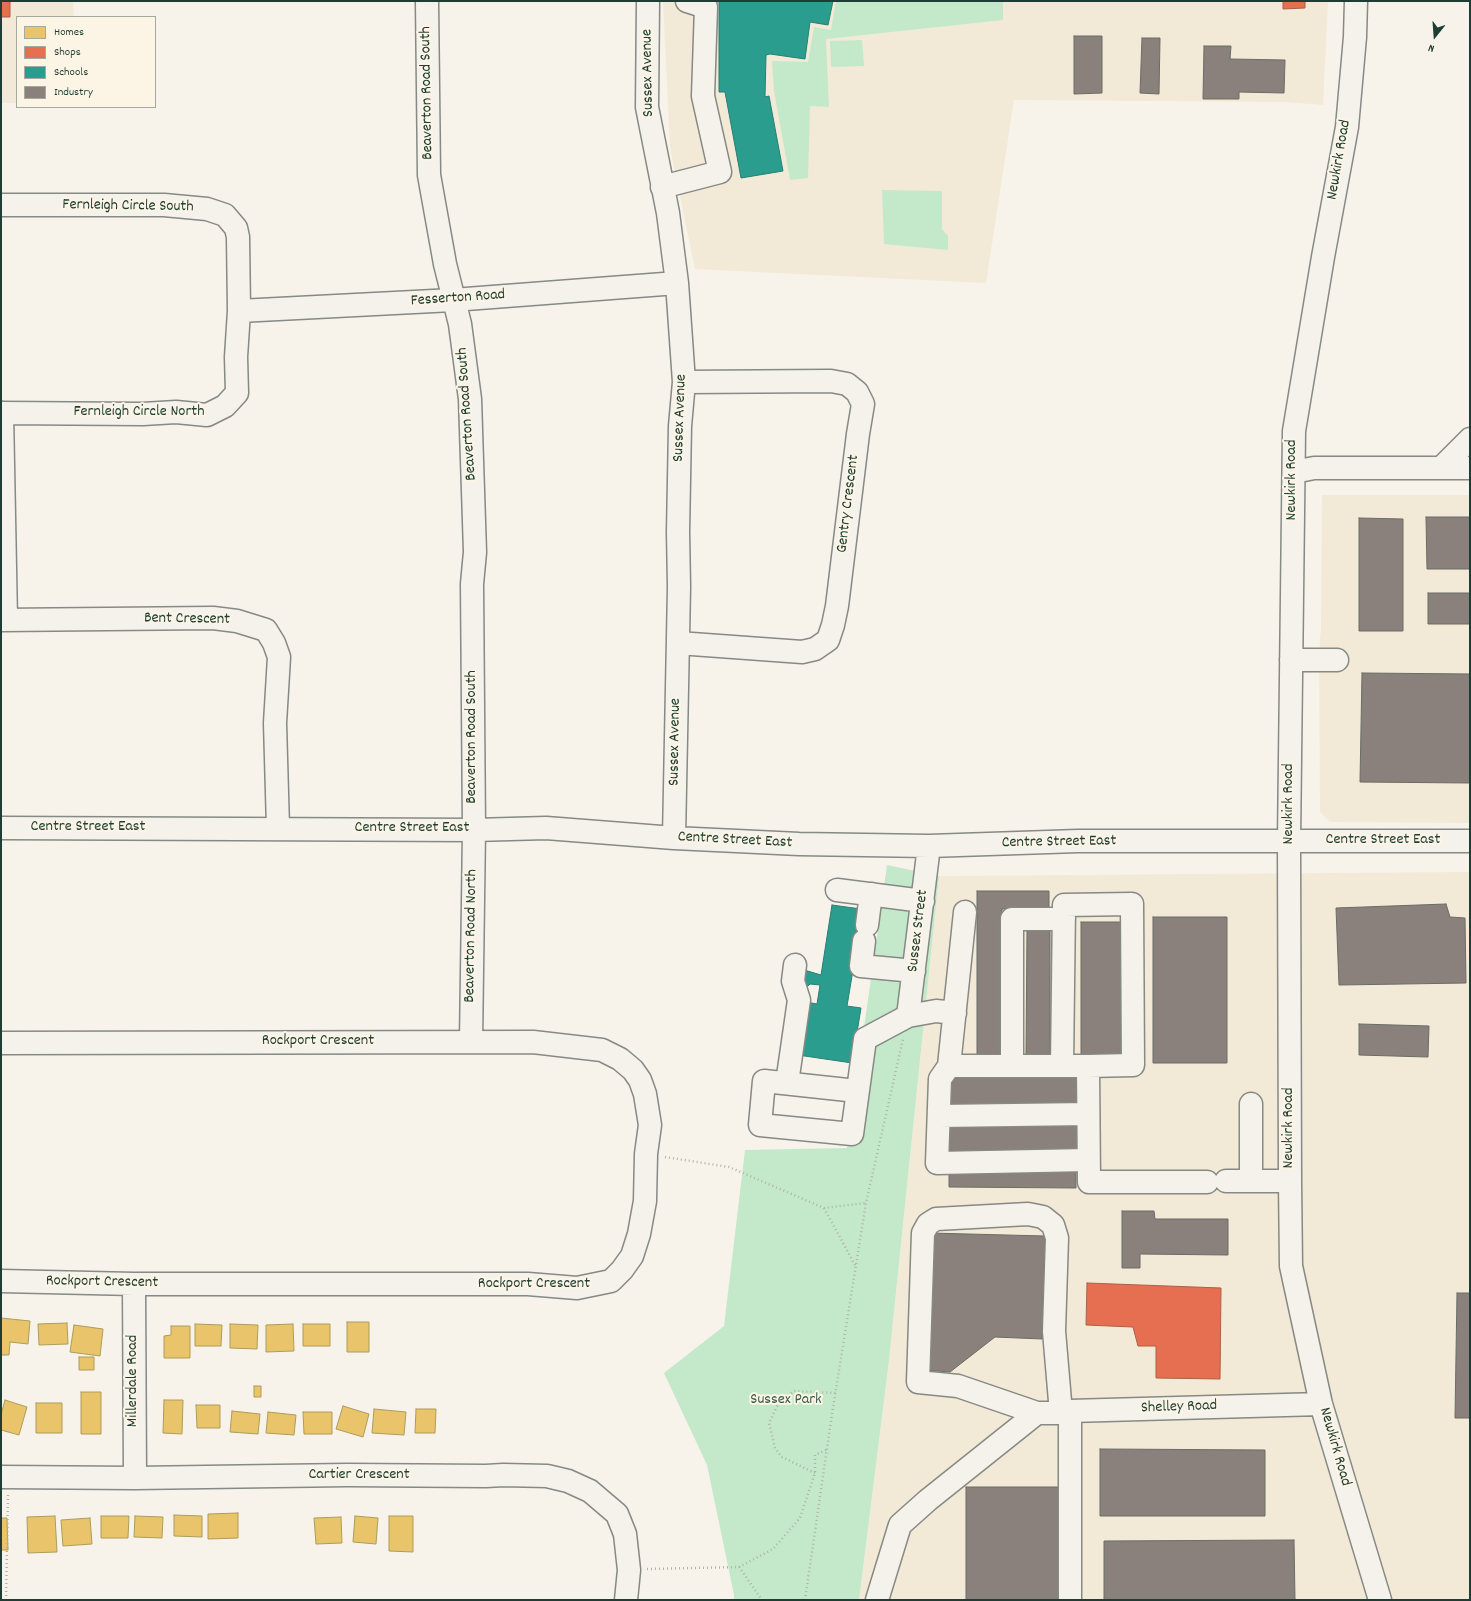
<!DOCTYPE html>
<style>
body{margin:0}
#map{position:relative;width:1471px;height:1601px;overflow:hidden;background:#f7f3ea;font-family:Dekko,sans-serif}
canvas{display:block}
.frame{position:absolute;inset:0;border:2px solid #1f3d34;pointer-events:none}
.legend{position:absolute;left:16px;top:16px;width:140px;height:92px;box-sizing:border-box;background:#fcf5e5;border:1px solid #a4ab9e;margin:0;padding:5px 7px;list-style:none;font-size:12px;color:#1f3d34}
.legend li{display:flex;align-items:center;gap:8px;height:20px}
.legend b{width:20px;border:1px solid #a4ab9e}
.north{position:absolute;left:1415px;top:16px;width:40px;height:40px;-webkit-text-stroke:3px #fcf5e5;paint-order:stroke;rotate:197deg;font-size:11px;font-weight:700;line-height:16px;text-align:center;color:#1f3d34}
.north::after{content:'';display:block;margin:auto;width:14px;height:18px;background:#1f3d34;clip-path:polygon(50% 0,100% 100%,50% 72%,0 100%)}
</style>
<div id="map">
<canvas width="1471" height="1601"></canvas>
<div class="frame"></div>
<ul class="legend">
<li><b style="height:11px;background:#e9c46a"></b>Homes</li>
<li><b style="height:11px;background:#e76f51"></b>Shops</li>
<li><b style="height:11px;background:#2a9d8f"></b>Schools</li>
<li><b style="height:11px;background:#8a817c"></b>Industry</li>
</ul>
<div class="north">N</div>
</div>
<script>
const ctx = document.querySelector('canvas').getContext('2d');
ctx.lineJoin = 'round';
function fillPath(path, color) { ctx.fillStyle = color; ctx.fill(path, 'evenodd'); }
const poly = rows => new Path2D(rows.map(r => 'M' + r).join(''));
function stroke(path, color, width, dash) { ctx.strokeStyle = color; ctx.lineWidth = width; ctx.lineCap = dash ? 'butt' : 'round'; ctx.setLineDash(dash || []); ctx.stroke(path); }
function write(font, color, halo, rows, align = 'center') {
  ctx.font = font + ' Dekko,sans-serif'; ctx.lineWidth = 4; ctx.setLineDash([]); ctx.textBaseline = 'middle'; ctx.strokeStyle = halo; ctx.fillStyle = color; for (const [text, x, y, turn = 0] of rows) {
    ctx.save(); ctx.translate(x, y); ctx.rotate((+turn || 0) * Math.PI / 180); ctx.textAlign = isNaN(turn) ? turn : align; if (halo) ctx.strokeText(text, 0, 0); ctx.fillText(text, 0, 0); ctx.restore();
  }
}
fillPath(poly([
 [1,1,73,1,74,17,17,17,17,103,1,103],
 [663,1,1328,1,1323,105,1286,102,1014,100,986,283,695,269,670,147],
 [1322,495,1470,495,1470,823,1330,822,1320,812,1319,654,1321,628],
 [1470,872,1470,1600,859,1600,889,1360,939,876]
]), '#f2e9d7');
fillPath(poly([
 [836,1,1003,1,1003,20,826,39,829,107,810,106,808,178,790,180,774,91,772,61,808,62,814,27,831,30],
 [862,40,864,66,831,67,830,41],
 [882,190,942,191,942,229,948,236,948,250,884,244],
 [887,865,939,876,889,1360,859,1600,734,1600,734,1595,707,1465,664,1373,724,1326,745,1150,847,1148]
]), '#c4e9ca');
const homes = poly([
 [1,1318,30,1321,28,1344,10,1342,9,1355,1,1355,1,1318],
 [347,1322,369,1322,369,1352,347,1352,347,1322],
 [67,1323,68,1344,39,1345,38,1324,67,1323],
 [195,1324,222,1325,221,1346,195,1346,195,1324],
 [230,1324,258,1325,257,1349,230,1348,230,1324],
 [293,1324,294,1351,266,1352,266,1325,293,1324],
 [303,1324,330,1324,330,1346,303,1346,303,1324],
 [74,1325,103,1329,100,1356,70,1352,74,1325],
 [171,1326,190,1326,190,1358,164,1358,164,1336,171,1335,171,1326],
 [79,1357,94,1357,94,1370,79,1370,79,1357],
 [254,1386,261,1386,261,1397,254,1397,254,1386],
 [81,1392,101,1392,101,1434,81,1434,81,1392],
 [5,1400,27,1407,19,1435,1,1430,1,1415,5,1400],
 [164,1400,183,1400,182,1434,163,1433,164,1400],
 [36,1403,62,1403,62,1433,36,1433,36,1403],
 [196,1405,220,1405,220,1428,197,1428,196,1405],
 [343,1406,369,1414,363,1437,336,1429,343,1406],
 [374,1409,406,1412,404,1435,372,1433,374,1409],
 [416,1409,436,1409,435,1433,415,1433,416,1409],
 [232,1411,260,1414,258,1434,230,1432,232,1411],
 [268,1412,296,1415,294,1435,266,1433,268,1412],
 [303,1412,332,1412,332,1434,304,1434,303,1412],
 [238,1513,238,1538,208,1539,208,1514,238,1513],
 [174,1515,202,1516,202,1537,174,1536,174,1515],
 [55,1516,57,1552,28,1553,27,1517,55,1516],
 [101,1516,129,1516,128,1538,101,1538,101,1516],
 [135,1516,163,1517,162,1538,134,1537,135,1516],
 [355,1516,378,1518,376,1544,353,1542,355,1516],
 [389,1516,413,1516,413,1552,389,1551,389,1516],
 [341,1517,342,1543,316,1544,314,1518,341,1517],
 [1,1518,7,1518,8,1550,1,1550,1,1518],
 [90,1518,92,1544,63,1546,61,1520,90,1518]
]);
fillPath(homes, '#e9c46a');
stroke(homes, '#ac9c5a', 1);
const shops = poly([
 [1,1,10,1,10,17,1,17,1,1],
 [1283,1,1305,1,1305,8,1283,9,1283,1],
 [1087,1283,1221,1288,1220,1379,1156,1378,1156,1346,1138,1346,1133,1327,1086,1325,1087,1283]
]);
fillPath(shops, '#e76f51');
stroke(shops, '#ab6048', 1);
const schools = poly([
 [719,1,833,1,828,25,810,22,805,59,770,54,766,55,765,97,769,96,783,171,741,178,725,92,719,92,719,1],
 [832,905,861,909,876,926,873,942,858,940,847,1006,861,1008,852,1063,798,1055,806,1002,817,1004,820,985,810,984,807,987,798,985,801,969,821,975,832,905]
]);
fillPath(schools, '#2a9d8f');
stroke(schools, '#278074', 1);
const industry = poly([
 [1074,36,1102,36,1102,93,1074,94,1074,36],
 [1142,38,1160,38,1159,94,1140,93,1142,38],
 [1204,46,1231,46,1230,59,1285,60,1284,93,1239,92,1239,99,1203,99,1204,46],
 [1426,517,1470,517,1470,569,1427,569,1426,517],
 [1359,518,1403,519,1403,631,1359,631,1359,518],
 [1428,593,1470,593,1470,624,1428,624,1428,593],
 [1362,673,1470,674,1470,783,1360,782,1362,673],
 [977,891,1049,891,1049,909,1002,909,1003,1055,977,1055,977,891],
 [1446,904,1450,917,1465,918,1466,983,1339,985,1336,908,1446,904],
 [1153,917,1227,917,1227,1063,1153,1063,1153,917],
 [1081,922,1122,922,1122,1057,1081,1057,1081,922],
 [1027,930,1050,930,1050,1056,1026,1056,1027,930],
 [1359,1024,1429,1026,1428,1057,1359,1055,1359,1024],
 [1082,1076,1082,1104,949,1105,949,1078,1082,1076],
 [1080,1121,1080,1149,947,1151,947,1123,1080,1121],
 [949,1169,1076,1170,1076,1188,949,1187,949,1169],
 [1122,1211,1154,1211,1155,1219,1228,1219,1228,1255,1140,1254,1140,1268,1122,1268,1122,1211],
 [929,1233,1045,1236,1042,1339,995,1337,950,1372,924,1370,929,1233],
 [1457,1293,1470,1293,1470,1418,1455,1418,1457,1293],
 [1100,1449,1265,1450,1265,1516,1100,1516,1100,1449],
 [966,1487,1059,1487,1060,1600,966,1600,966,1487],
 [1294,1540,1295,1600,1104,1600,1104,1541,1294,1540]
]);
fillPath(industry, '#8a817c');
stroke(industry, '#6a6d66', 1);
const minor = poly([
 [427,1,429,175,445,264,460,324,470,399,475,552,472,584,474,830,471,1042],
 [648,1,647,107,668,213,677,283,684,382,680,426,678,532,679,587,674,838],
 [1356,1,1355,37,1347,127,1323,257,1294,431,1289,841,1290,1181,1291,1266,1321,1404,1380,1600],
 [662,187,720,172,703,96,706,7,687,1],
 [1,205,164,205,207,209,225,215,236,228,238,237,239,311,236,357,237,393,225,406,207,415,176,412,143,414,1,413],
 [239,311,453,300,677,283],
 [2,413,6,620],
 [1441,468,1470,439],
 [1294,472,1314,468,1470,468],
 [1,620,213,618,237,621,266,630,274,643,279,657,275,723,278,828],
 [678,643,802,652,815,649,828,640,833,625,837,606,858,434,863,404,857,392,847,384,831,381,684,382],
 [1291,660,1337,660],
 [1,828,474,830,546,828,674,838,799,844,929,846,1078,841,1470,841],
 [837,890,923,901],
 [867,925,871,894],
 [864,941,861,966,914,971],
 [908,1016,929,846],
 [1,1043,533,1042,602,1050,620,1059,633,1070,640,1080,645,1094,650,1125,646,1154,645,1201,639,1234,632,1256,622,1270,611,1281,577,1288,528,1284,134,1284,1,1281],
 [949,1066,965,912],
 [1012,1066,1012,919,1064,919],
 [1062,1066,1064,905,1132,904,1133,1065,1088,1066],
 [787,1083,799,1000,793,981,795,965],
 [857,1091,764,1081,760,1125,852,1134,865,1039,908,1016,936,1011,955,1013],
 [1251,1104,1251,1181],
 [939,1116,1088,1114],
 [1088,1160,937,1163,940,1079,949,1066,1088,1066,1089,1182,1207,1182],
 [1226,1181,1290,1181],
 [134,1284,135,1478],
 [1061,1413,1054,1331,1057,1238,1053,1225,1043,1217,1028,1214,936,1219,928,1224,923,1233,918,1382,958,1386,1037,1413,1061,1413,1070,1411,1321,1404],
 [1,1477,135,1478,347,1475,486,1476,503,1475,547,1476,568,1481,590,1491,617,1514,625,1534,629,1570,626,1600],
 [877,1600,900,1525,928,1500,1037,1413],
 [1070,1600,1070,1411]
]);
stroke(minor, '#868984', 25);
stroke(poly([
 [665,1157,729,1167,824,1208,866,1203],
 [824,1208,856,1267],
 [815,1473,782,1457,775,1448,769,1423,779,1402,794,1391,836,1393],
 [739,1567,773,1549,800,1518,815,1473,815,1455,826,1450],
 [647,1569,739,1567,762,1600],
 [6,1600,8,1495],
 [805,1600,832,1414,866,1203,903,1039]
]), '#b0b2ad', 2.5, [1, 3]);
stroke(minor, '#f5f2ec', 22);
write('16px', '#1f3d34', '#fcf5e5', [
 ["Sussex Avenue",649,73,-91],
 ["Beaverton Road South",428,93,-91],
 ["Newkirk Road",1340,160,-80],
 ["Fernleigh Circle South",128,207,1],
 ["Fesserton Road",458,299,-4],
 ["Fernleigh Circle North",139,413],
 ["Beaverton Road South",468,414,-94],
 ["Sussex Avenue",681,418,-88],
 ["Newkirk Road",1293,480,-90],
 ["Gentry Crescent",849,504,-83],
 ["Bent Crescent",187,620,1],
 ["Beaverton Road South",473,737,-90],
 ["Sussex Avenue",676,742,-89],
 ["Newkirk Road",1290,804,-90],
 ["Centre Street East",88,828],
 ["Centre Street East",412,829],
 ["Centre Street East",735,841,3],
 ["Centre Street East",1383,841],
 ["Centre Street East",1059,843,-1],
 ["Sussex Street",919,931,-83],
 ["Beaverton Road North",472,936,-89],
 ["Rockport Crescent",318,1042],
 ["Newkirk Road",1290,1128,-90],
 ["Rockport Crescent",102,1283,1],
 ["Rockport Crescent",534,1285],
 ["Millerdale Road",134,1381,-90],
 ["Shelley Road",1179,1408,-2],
 ["Newkirk Road",1334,1447,74],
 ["Cartier Crescent",359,1476]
]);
write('16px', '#385e4d', '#fcf5e5', [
 ["Sussex Park",786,1401]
]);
</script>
